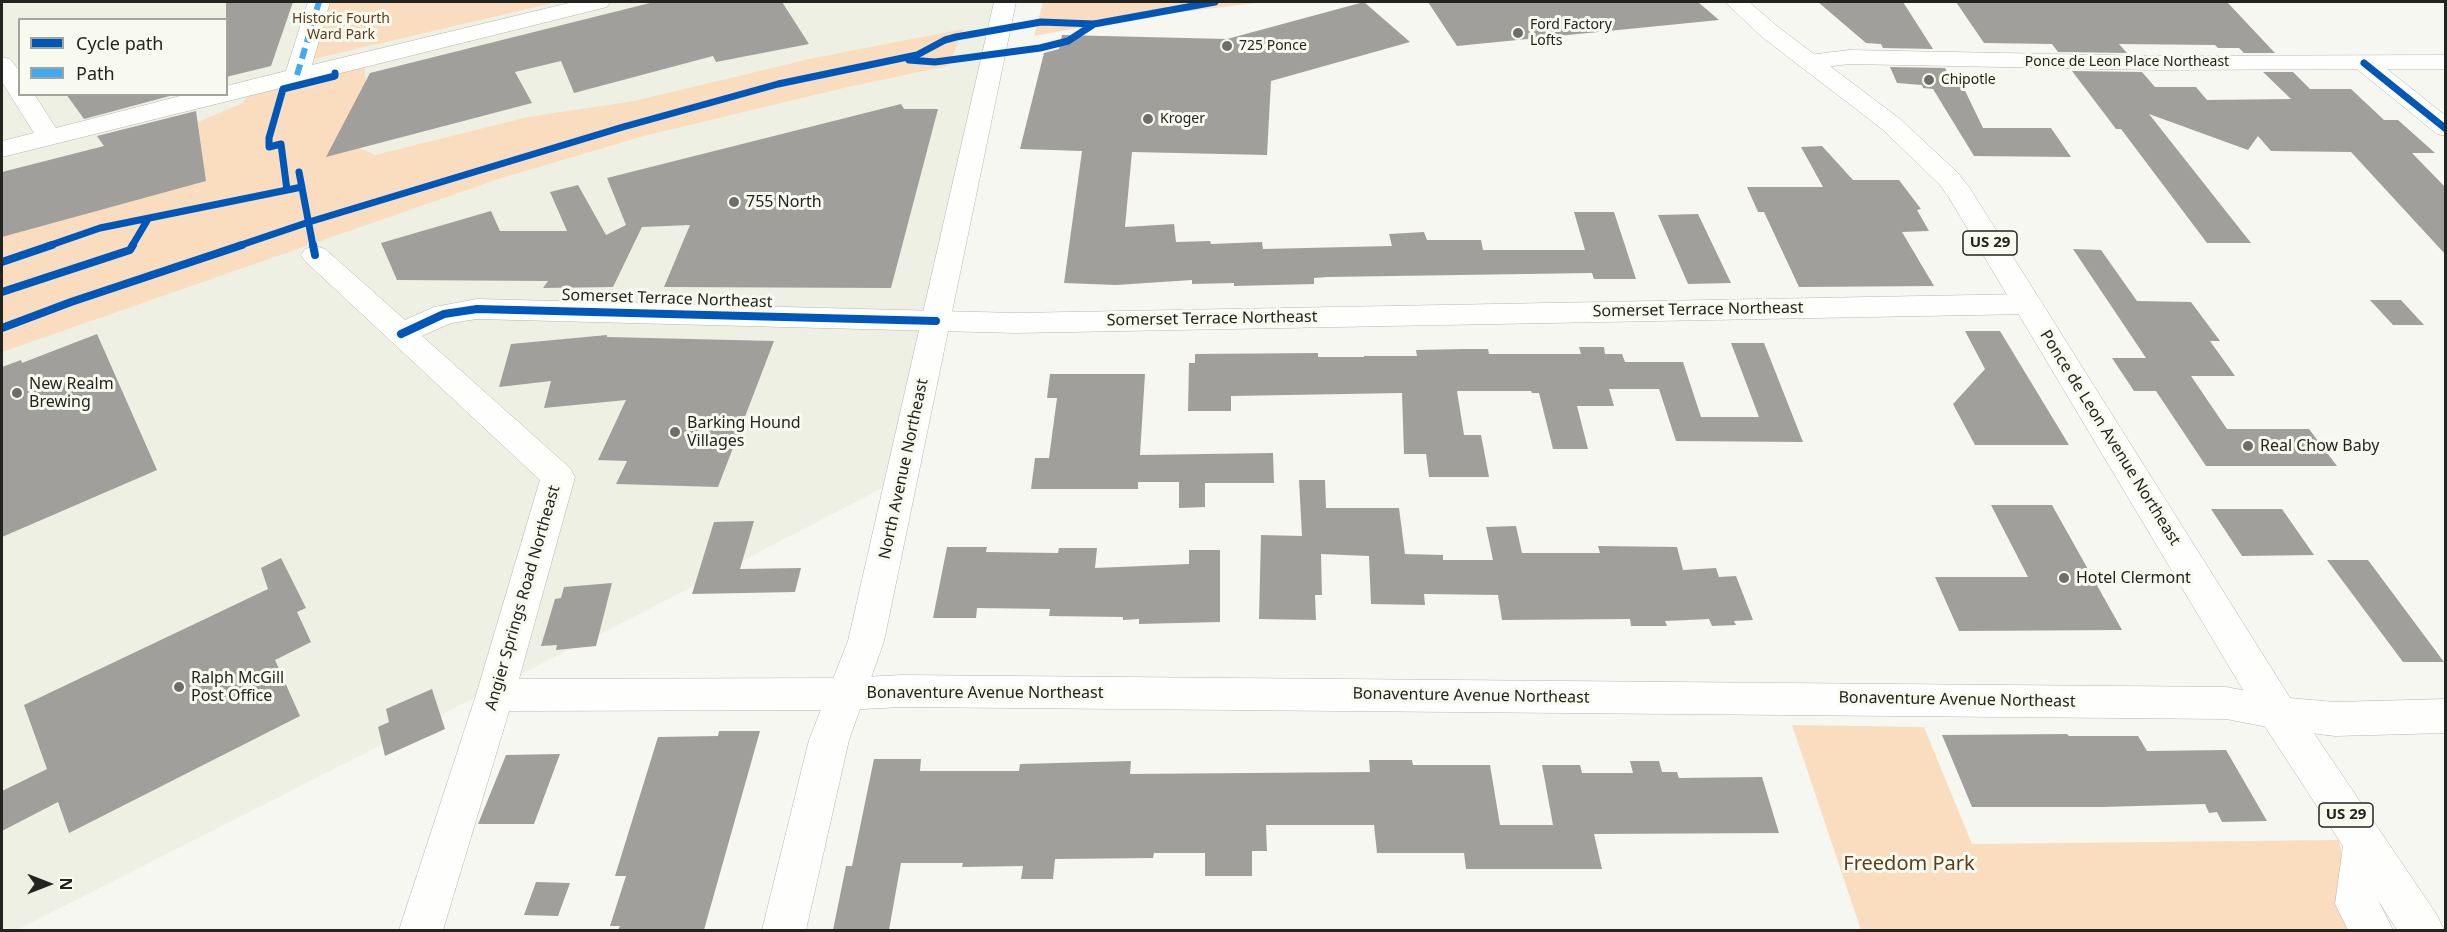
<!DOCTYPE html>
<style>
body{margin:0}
#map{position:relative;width:2447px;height:932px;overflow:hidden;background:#f7f7f2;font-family:"Noto Sans",sans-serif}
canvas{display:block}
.frame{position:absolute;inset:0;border:3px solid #232420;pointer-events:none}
.legend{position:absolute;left:18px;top:18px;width:210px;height:78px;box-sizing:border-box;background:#f9faef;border:2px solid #a3a49c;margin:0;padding:8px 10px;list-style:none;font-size:18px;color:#232420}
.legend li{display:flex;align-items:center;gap:12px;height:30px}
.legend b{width:30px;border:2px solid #a3a49c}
.north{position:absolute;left:18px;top:854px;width:60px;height:60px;-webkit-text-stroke:4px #f9faef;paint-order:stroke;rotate:90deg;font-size:16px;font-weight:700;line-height:24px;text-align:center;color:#232420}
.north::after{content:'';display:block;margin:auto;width:21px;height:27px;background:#232420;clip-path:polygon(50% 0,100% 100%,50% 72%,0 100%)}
</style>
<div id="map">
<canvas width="2447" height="932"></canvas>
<div class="frame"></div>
<ul class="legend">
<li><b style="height:8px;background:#0057b8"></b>Cycle path</li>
<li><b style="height:8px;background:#3fa9f5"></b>Path</li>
</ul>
<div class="north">N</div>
</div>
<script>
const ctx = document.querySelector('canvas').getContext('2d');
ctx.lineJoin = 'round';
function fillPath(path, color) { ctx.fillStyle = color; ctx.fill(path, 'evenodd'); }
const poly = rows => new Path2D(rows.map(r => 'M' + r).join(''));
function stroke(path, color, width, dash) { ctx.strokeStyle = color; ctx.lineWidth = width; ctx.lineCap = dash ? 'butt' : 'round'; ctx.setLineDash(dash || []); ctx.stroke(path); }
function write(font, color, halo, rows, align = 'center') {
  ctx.font = font + ' "Noto Sans",sans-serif'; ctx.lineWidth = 6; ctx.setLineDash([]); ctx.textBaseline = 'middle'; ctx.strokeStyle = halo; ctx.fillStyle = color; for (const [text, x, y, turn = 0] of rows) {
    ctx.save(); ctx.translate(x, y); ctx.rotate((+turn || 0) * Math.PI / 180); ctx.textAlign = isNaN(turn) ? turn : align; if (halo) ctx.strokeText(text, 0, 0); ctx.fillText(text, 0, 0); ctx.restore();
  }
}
fillPath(poly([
 [2,2,997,2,988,34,898,480,659,604,17,930,2,930],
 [20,20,226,20,226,94,20,94]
]), '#eef0e3');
fillPath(poly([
 [317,2,557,2,313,59],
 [1043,2,1264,2,1133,18,1034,36],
 [964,29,948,66,843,88,644,136,501,178,2,352,2,237,206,181,198,122,243,103,250,92,364,63,368,106,348,143,375,155,528,117,634,101,814,58],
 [1792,725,1924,727,1972,844,2339,840,2352,914,2360,930,1861,930]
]), '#fadcbe');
fillPath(poly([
 [226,2,293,2,271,66,226,77],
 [654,2,782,2,809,44,716,62,713,56,574,93,561,61,515,72,532,103,326,157,370,73],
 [1364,2,1410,42,1271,81,1267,155,1132,152,1125,227,1174,224,1176,242,1210,241,1211,244,1262,242,1263,249,1392,246,1389,234,1424,232,1427,240,1481,240,1483,250,1585,250,1574,212,1614,212,1636,279,1594,279,1592,273,1327,277,1314,278,1314,284,1234,286,1234,283,1192,284,1192,280,1116,285,1064,283,1082,151,1020,149,1044,53,1059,49,1062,35,1227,39],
 [1428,2,1698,2,1719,20,1457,46],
 [1818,2,1903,2,1933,49,1883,48,1881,44,1866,43],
 [1956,2,2227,2,2275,53,2244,53,2239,48,2218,48,2215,45,2119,44,2127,53,2058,52,2052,44,1984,43],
 [1890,67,1945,68,1948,74,1957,74,1983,128,2051,128,2071,157,1974,156,1933,89,1923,88,1922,85,1897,83],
 [2072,71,2142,72,2155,87,2196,87,2207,100,2291,99,2263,72,2293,72,2310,89,2351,89,2384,120,2398,120,2435,153,2412,153,2445,187,2445,254,2351,152,2271,151,2258,136,2248,150,2149,114,2251,243,2207,243,2121,129,2116,129],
 [66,94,177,94,84,119],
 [901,104,904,109,938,109,891,288,664,287,690,225,642,227,613,287,543,288,548,281,397,280,381,243,491,211,500,231,567,231,550,192,578,185,606,235,626,225,607,178],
 [196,111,206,181,2,237,2,172,104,146,97,136],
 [1822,146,1853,180,1899,180,1921,209,1917,210,1929,231,1902,232,1934,286,1799,287,1764,212,1758,212,1747,187,1823,187,1801,147],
 [1698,214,1731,283,1688,284,1658,215],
 [2073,249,2101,250,2137,301,2191,302,2220,341,2210,341,2235,376,2191,376,2227,429,2309,429,2337,466,2206,466,2156,391,2134,391,2112,358,2146,358],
 [2370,300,2401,300,2424,325,2393,325],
 [1965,331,2000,331,2069,445,1975,445,1953,404,1985,369],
 [97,334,157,470,2,537,2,367,21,360,22,363],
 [607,335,607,337,774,341,718,487,616,484,627,461,598,460,626,400,544,408,551,381,499,387,511,344],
 [1731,343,1764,343,1803,442,1676,441,1659,389,1609,389,1614,406,1577,406,1588,449,1553,449,1539,393,1532,393,1531,391,1457,391,1464,435,1481,435,1489,477,1429,477,1426,454,1404,454,1402,393,1231,396,1231,411,1188,411,1189,363,1195,363,1195,354,1318,353,1318,357,1364,357,1364,356,1417,356,1416,350,1463,349,1488,349,1489,354,1581,354,1579,347,1604,347,1605,354,1622,354,1625,362,1683,362,1701,417,1759,417],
 [1050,374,1145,374,1140,455,1273,453,1274,483,1205,483,1205,507,1179,508,1179,482,1138,482,1138,489,1031,489,1035,458,1049,458,1057,398,1047,398],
 [1299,480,1325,480,1326,508,1399,508,1405,554,1443,555,1443,560,1493,560,1486,527,1516,526,1522,553,1600,553,1598,546,1677,547,1683,570,1716,568,1719,577,1736,576,1753,620,1734,621,1736,625,1712,626,1709,619,1665,621,1667,626,1631,626,1630,619,1502,620,1498,595,1424,594,1425,605,1371,604,1369,556,1321,554,1322,595,1315,595,1316,620,1259,619,1261,535,1302,536],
 [1991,505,2052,505,2122,630,1959,631,1935,577,2028,577],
 [2211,509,2282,509,2314,555,2242,556],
 [754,521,740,569,801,568,795,592,692,594,714,522],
 [947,547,987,547,986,552,1058,553,1059,548,1097,548,1095,568,1189,564,1189,550,1220,550,1220,622,1139,624,1139,619,1123,620,1123,617,1049,616,1050,609,977,608,976,618,933,618],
 [281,558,306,608,297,612,311,642,275,660,300,716,69,833,58,802,2,831,2,791,47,769,24,705,268,589,261,568],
 [2327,560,2368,560,2444,662,2403,662],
 [612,583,596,646,556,650,557,645,541,646,555,599,561,598,564,587],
 [432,689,445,729,385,756,378,727,389,722,386,709],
 [719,731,760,731,704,930,618,930,620,926,610,926,626,876,615,876,658,737,718,736],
 [2067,734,2069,736,2138,736,2147,751,2226,750,2267,821,2222,822,2217,812,2209,813,2205,804,2103,807,1972,807,1942,735],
 [560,754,534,824,478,824,506,755],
 [874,759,921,759,920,771,1019,771,1020,764,1131,761,1130,774,1370,772,1369,760,1412,760,1413,765,1490,765,1500,825,1553,825,1542,765,1580,765,1582,773,1633,773,1630,761,1659,761,1662,772,1677,772,1679,778,1762,777,1779,833,1594,834,1602,869,1466,869,1464,853,1377,853,1374,825,1266,825,1267,851,1252,851,1252,876,1205,876,1205,853,1154,853,1153,858,1055,859,1053,879,1021,879,1023,866,962,867,963,863,901,863,889,930,833,930,846,866,852,866],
 [536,882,570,883,558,916,524,915]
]), '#a09f9b');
const minor = poly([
 [308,2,330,2,312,65,573,2,610,2,607,7,2,157,2,141,34,133,2,82,2,57,10,59,20,72,20,94,34,94,56,128,188,94,226,94,226,86,286,71,308,2],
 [1849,50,2155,56,2446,55,2446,69,2387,69,2446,116,2446,136,2437,134,2357,69,2155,70,1849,64,1809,69,1801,67,1797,62,1801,57,1809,55,1849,50],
 [315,246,325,249,405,320,434,307,477,299,1016,313,2028,294,2038,297,2043,304,2038,311,2028,314,1016,333,477,319,451,323,422,336,570,468,575,477,519,679,846,678,901,675,2226,687,2278,697,2335,702,2446,699,2446,733,2335,736,2278,729,2226,719,901,707,846,710,509,711,443,930,399,930,476,695,540,480,305,261,301,255,305,249,315,246]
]);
const major = poly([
 [994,2,1016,2,884,641,849,740,806,930,762,930,809,740,848,641,994,2]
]);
const highway = poly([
 [1725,2,1749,2,1778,27,1900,119,1957,172,1969,187,2292,701,2437,915,2444,930,2397,930,2378,900,2393,930,2348,930,2335,904,2343,846,2264,725,1948,196,1939,184,1882,129,1762,37,1725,2]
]);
stroke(minor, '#b6b6b2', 1);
stroke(major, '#b6b6b2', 1);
stroke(highway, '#b6b6b2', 1);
fillPath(minor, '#fefefd');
fillPath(major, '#fefefd');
fillPath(highway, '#fefefd');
stroke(poly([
 [297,75,319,2]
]), '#3fa9f5', 6, [11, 6]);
stroke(poly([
 [909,60,935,62,1040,48,1068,41,1094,24],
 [2364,63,2446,129],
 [299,172,313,246],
 [287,190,281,144,269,147,269,138,283,89,335,76,335,73],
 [48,246,100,228,302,187],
 [132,246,148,219],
 [238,246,309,222,623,127,778,84,917,55,945,40,956,37,1041,22,1094,24,1215,2]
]), '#0057b8', 7);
stroke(poly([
 [313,245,315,255],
 [2,262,52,245],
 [2,292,130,250,133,245],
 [2,328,71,302,242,245],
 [401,334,444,314,477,309,936,321]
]), '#0057b8', 8);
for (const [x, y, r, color] of [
 [1518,33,6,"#6d6e6a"],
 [1227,46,6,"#6d6e6a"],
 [1929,80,6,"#6d6e6a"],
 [1148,119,6,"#6d6e6a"],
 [734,202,6,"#6d6e6a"],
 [17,393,6,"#6d6e6a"],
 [675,432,6,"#6d6e6a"],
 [2248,446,6,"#6d6e6a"],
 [2064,578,6,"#6d6e6a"],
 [179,687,6,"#6d6e6a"]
]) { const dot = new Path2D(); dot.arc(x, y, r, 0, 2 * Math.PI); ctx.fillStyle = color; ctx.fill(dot); stroke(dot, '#f9faef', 2); }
write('14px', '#5c3d1e', '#f9faef', [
 ["Historic Fourth",341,19],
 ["Ward Park",341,35]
]);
write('14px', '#232420', '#f9faef', [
 ["Ford Factory",1530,25],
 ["Lofts",1530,41],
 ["725 Ponce",1239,46],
 ["Chipotle",1941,80],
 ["Kroger",1160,119]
], 'left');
write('14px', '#232420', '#f9faef', [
 ["Ponce de Leon Place Northeast",2127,62]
]);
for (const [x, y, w] of [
 [1990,243,54],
 [2346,815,54]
]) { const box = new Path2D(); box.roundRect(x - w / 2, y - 12, w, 24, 4.5); ctx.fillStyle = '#f9faef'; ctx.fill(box); stroke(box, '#232420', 1.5); }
write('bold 15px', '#232420', null, [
 ["US 29",1990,243],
 ["US 29",2346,815]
]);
write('16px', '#232420', '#f9faef', [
 ["755 North",746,202],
 ["New Realm",29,384],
 ["Brewing",29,402],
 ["Barking Hound",687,423],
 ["Villages",687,441],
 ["Real Chow Baby",2260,446],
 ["Hotel Clermont",2076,578],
 ["Ralph McGill",191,678],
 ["Post Office",191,696]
], 'left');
write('16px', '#232420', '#f9faef', [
 ["Somerset Terrace Northeast",667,299,2],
 ["Somerset Terrace Northeast",1698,310,-1],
 ["Somerset Terrace Northeast",1212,319,-1],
 ["Ponce de Leon Avenue Northeast",2110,438,58],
 ["North Avenue Northeast",904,469,-78],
 ["Angier Springs Road Northeast",523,598,-74],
 ["Bonaventure Avenue Northeast",985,693],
 ["Bonaventure Avenue Northeast",1471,696,1],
 ["Bonaventure Avenue Northeast",1957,700,1]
]);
write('20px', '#5c3d1e', '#f9faef', [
 ["Freedom Park",1909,864]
]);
</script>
